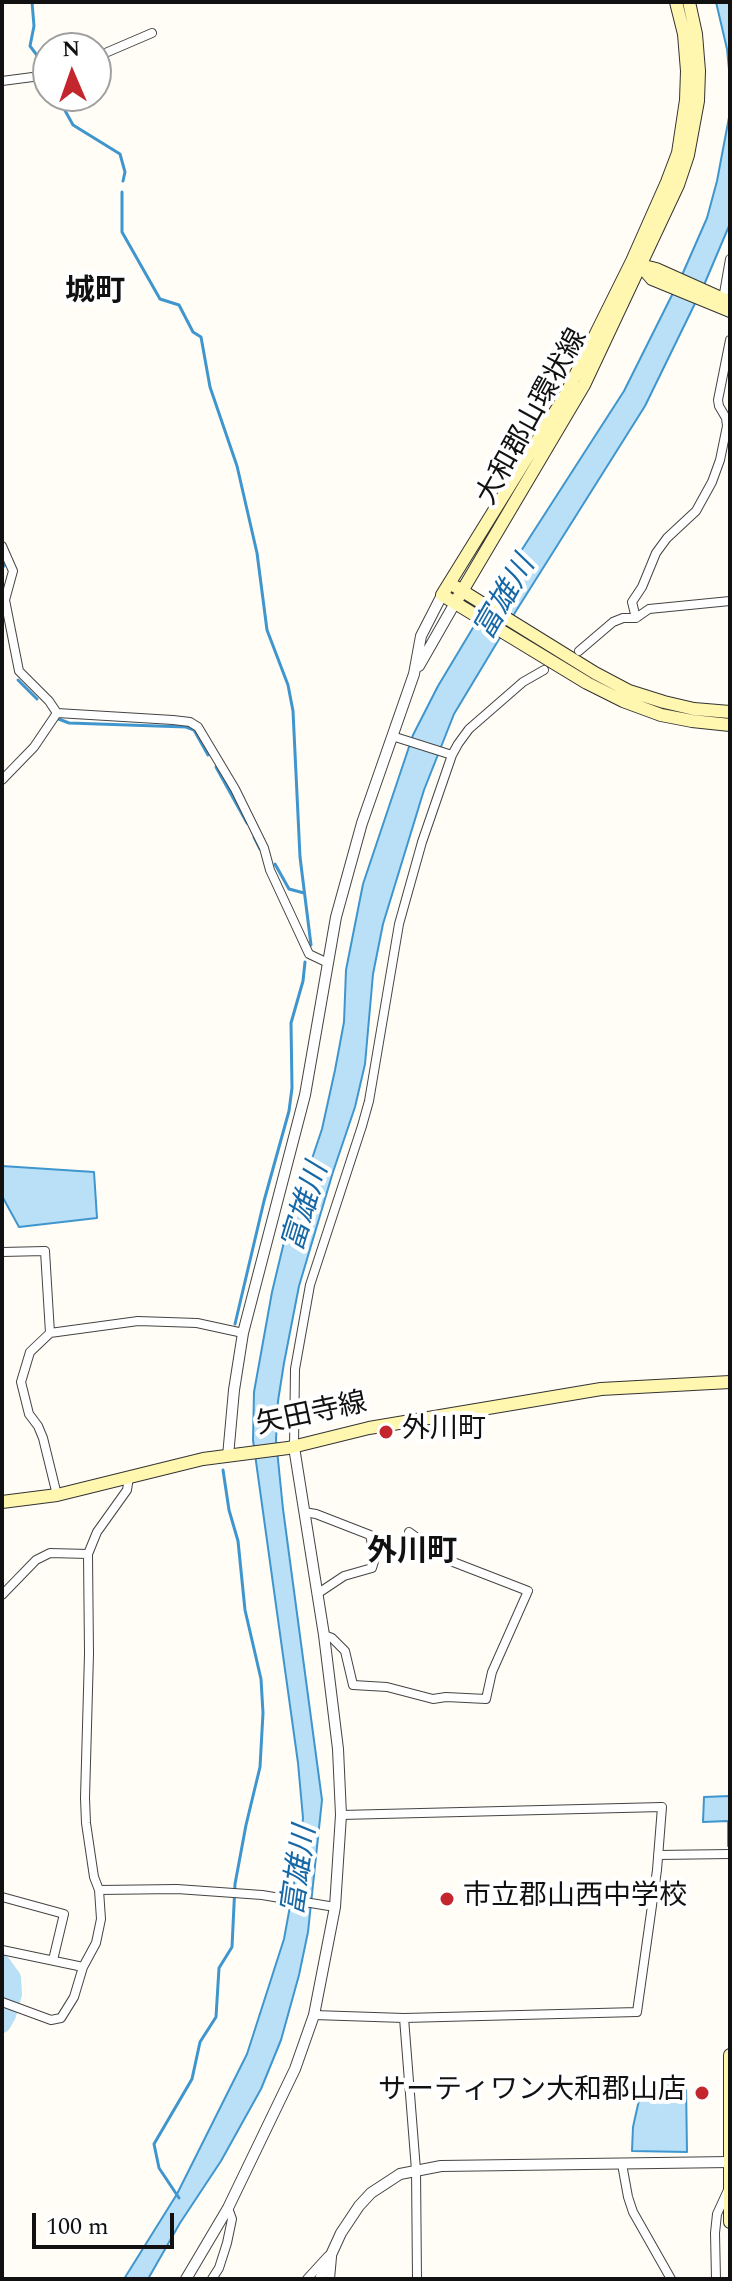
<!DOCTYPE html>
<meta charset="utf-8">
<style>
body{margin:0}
#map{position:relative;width:732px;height:2281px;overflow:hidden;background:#fffdf5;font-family:Spectral,serif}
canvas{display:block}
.frame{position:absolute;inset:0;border:4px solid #111;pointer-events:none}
.north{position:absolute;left:32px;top:32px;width:80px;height:80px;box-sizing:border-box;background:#fff;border:2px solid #a0a0a0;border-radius:50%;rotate:358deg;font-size:22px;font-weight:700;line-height:32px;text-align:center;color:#111}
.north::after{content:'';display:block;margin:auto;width:28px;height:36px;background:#c4262e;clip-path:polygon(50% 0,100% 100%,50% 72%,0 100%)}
.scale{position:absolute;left:32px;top:2213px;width:142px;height:36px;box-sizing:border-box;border:4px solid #111;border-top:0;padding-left:10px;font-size:24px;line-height:28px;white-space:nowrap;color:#111;-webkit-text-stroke:6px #fff;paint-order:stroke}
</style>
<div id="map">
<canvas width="732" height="2281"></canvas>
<div class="frame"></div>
<div class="north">N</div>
<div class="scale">100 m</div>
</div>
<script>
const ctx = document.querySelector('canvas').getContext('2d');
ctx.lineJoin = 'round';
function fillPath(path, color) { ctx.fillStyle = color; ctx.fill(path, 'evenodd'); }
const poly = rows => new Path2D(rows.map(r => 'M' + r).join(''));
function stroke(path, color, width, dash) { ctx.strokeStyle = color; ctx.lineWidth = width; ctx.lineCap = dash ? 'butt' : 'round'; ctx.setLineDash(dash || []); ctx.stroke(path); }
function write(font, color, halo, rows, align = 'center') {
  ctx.font = font + ' Spectral,"Noto Sans JP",serif'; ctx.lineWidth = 8; ctx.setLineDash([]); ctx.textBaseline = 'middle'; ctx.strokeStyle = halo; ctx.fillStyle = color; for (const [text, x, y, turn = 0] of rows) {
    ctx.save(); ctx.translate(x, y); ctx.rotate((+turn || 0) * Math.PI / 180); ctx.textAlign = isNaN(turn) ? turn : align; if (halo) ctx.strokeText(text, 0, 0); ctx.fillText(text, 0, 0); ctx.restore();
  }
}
const water = poly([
 [716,2,730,2,730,80,727,49,716,2],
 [730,100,729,226,704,285,645,406,516,611,454,714,424,790,383,924,373,974,365,1064,355,1107,333,1172,299,1286,284,1363,278,1401,276,1440,283,1509,322,1800,308,1932,299,1975,281,2040,261,2089,221,2161,180,2223,148,2279,124,2279,177,2194,247,2054,284,1939,297,1868,303,1818,298,1763,253,1440,254,1392,272,1292,284,1242,322,1129,335,1070,344,1022,346,970,363,884,413,735,438,686,492,596,624,391,682,275,707,218,717,181,730,112,730,100],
 [2,1166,94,1172,97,1218,19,1227,2,1196,2,1166],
 [730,1796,730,1846,728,1846,728,1821,703,1822,704,1797,730,1796],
 [643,2082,686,2084,687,2152,632,2151,633,2127,643,2082]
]);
fillPath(water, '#b9e0f7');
stroke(water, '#3f96cf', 2);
stroke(poly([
 [32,2,34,26,30,46,48,70],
 [57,96,73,125,120,154,125,172,123,181],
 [122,192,122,232,160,299,179,305,193,332,201,337,210,387,237,466,257,553,267,630,288,685,293,711,300,857,311,945],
 [2,558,4,566],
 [18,680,37,699],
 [56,718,69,723,186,727,194,730,208,755],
 [216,767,247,823],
 [254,837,260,849],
 [275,864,289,889,304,893],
 [235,1324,264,1201,289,1111,292,1088,291,1023,303,981,305,962],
 [179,2198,159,2168,154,2144,192,2079,200,2042,216,2017,219,1968,232,1947,235,1884,246,1825,260,1767,263,1713,261,1679,245,1610,238,1541,229,1510,223,1470]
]), '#3f96cf', 3);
stroke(poly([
 [2,1964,12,1978,13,1994,7,2015,2,2024]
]), '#b9e0f7', 18);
const minor = poly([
 [96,57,152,33],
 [2,81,48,75],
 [723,299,730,259],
 [2,546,13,571,5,600,19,671,49,701,57,713],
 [636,618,632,602,642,587,656,553,667,538,696,511,712,482,720,460,727,426,726,418,719,406,718,400,730,340],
 [579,651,613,622,623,618,636,618,649,609,730,601],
 [57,713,173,720,190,722,198,727,235,789,264,848,270,870,309,954,328,963],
 [392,736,452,755],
 [2,780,34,747,57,713],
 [2,1252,45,1251,50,1333,138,1321,197,1323,243,1333],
 [50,1333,30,1352,21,1382,29,1414,38,1426,43,1438,57,1495],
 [294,1447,295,1369,310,1285,362,1126,369,1101,399,924,422,842,452,755,458,744,469,729,523,682,544,670],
 [304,1512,316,1514,370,1535,375,1558,372,1568,344,1576,317,1594],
 [2,1595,36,1560,50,1553,88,1554],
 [324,1635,332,1638,345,1651,353,1685,387,1687,433,1699,446,1697,486,1699,492,1672,528,1591,448,1560,409,1532],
 [658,1855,730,1854],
 [99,1890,177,1889,262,1895,335,1907],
 [2,1897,64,1914,53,1960],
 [2,1950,83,1967],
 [2,2002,51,2020,61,2018,74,1997,83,1967,96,1943,101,1919,99,1890,94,1877,86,1823,85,1798,89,1654,88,1554,97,1532,127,1490,129,1477],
 [314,2015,404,2018,637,2012,657,1870,662,1807,341,1815],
 [404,2018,416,2170,417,2279],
 [622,2164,628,2197,633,2212,671,2279],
 [212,2279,219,2268,227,2243,232,2219,228,2208],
 [307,2279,328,2256],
 [330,2279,332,2257],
 [716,2279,715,2233,717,2214,728,2190]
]);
const tertiary = poly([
 [419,666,455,603],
 [228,1456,234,1390,243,1333,305,1095,336,917,362,823,414,674,421,636,442,595],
 [186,2279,228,2208,295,2069,314,2015,335,1907,341,1815,338,1749,324,1635,294,1447],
 [320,2279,341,2233,359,2206,371,2193,400,2174,441,2166,730,2162]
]);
const secondary = poly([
 [676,2,684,34,687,71,686,100,678,153,667,182,632,261,565,396,442,595,587,683,623,701,661,715,692,721,730,725],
 [636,264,656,269,723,299,730,307],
 [641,266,652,279,730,311],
 [456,587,595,673,629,691,664,702,694,709,730,712],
 [455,603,584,385,678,185,688,155,698,101,699,71,696,34,689,2],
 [2,1502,57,1495,203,1459,288,1448,369,1428,601,1389,730,1382],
 [730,2055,730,2222]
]);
stroke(minor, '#444', 10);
stroke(tertiary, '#444', 12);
stroke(secondary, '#333', 14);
stroke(minor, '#fff', 8);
stroke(tertiary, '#fff', 10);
stroke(secondary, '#fff6b0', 12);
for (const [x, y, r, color] of [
 [386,1432,8,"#c4262e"],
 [447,1899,8,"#c4262e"],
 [702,2093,8,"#c4262e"]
]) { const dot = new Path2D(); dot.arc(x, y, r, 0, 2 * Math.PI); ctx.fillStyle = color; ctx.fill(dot); stroke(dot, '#fff', 3); }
write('28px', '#111', '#fff', [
 ["大和郡山環状線",534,418,-61],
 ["矢田寺線",312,1416,-12]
]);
write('28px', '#111', '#fff', [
 ["外川町",402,1432],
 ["市立郡山西中学校",463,1899],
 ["サーティワン大和郡山店",686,2093,"right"]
], 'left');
write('bold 30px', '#111', '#fff', [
 ["城町",95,294],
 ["外川町",412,1554]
]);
write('italic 30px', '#1768a6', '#fff', [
 ["富雄川",507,599,-60],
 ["富雄川",308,1208,-73],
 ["富雄川",302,1871,-82]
]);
</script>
